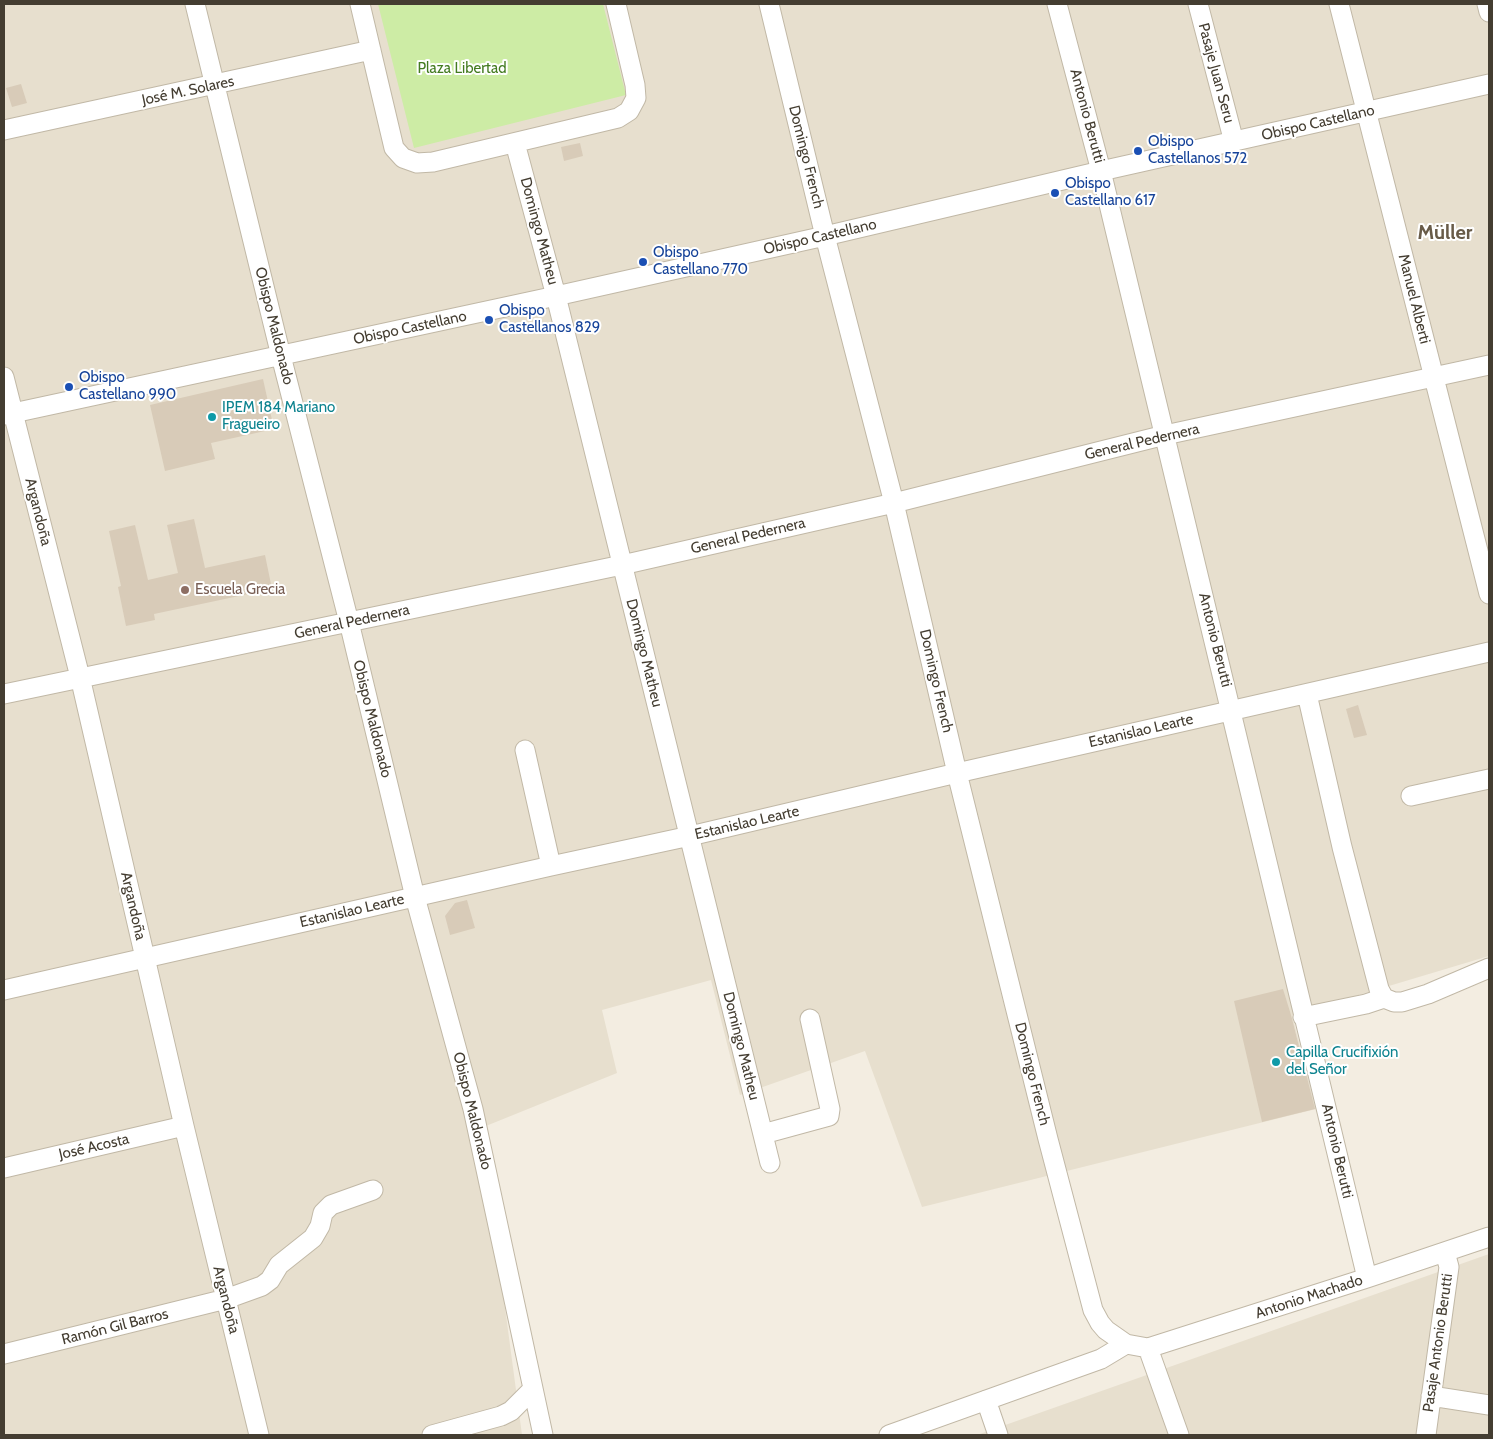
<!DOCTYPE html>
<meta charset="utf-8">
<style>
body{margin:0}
#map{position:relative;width:1493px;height:1439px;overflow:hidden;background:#f3ede1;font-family:Cabin,sans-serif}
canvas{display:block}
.frame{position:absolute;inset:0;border:5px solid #443d31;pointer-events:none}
</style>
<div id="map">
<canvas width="1493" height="1439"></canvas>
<div class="frame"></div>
</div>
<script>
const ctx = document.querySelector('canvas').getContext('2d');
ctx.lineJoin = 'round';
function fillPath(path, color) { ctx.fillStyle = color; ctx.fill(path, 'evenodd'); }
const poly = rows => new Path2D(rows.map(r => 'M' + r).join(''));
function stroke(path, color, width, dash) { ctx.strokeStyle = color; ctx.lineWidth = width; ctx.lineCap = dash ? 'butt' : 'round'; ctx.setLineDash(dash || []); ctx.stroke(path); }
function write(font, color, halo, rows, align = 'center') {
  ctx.font = font + ' Cabin,sans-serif'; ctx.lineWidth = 4; ctx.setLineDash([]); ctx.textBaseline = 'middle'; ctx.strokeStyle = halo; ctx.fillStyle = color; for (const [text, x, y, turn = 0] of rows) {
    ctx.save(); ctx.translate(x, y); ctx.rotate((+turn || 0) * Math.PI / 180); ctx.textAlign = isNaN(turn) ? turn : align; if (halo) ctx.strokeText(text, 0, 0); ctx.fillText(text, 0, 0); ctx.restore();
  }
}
fillPath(poly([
 [4,4,1489,4,1489,956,1292,1015,1316,1109,922,1207,865,1051,740,1095,711,980,602,1010,617,1073,481,1128,522,1435,4,1435],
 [1489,1254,1489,1435,977,1435]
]), '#e7dfce');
fillPath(poly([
 [378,4,603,4,626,95,414,148]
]), '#cdeca5');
fillPath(poly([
 [21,84,27,103,12,107,6,88],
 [580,143,583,156,564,161,561,147],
 [263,379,274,429,211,443,215,459,165,471,150,405],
 [194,519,205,568,265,555,272,589,154,614,155,620,126,626,118,587,121,586,109,531,135,525,148,580,178,573,167,525],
 [1358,705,1367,735,1354,738,1346,709],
 [467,900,475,928,450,935,445,916,455,903],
 [1283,989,1291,1015,1315,1109,1262,1122,1234,1001]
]), '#d8cbb8');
const minor = poly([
 [195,4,281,356,349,622,415,897,473,1109,543,1435],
 [360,4,394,148,403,158,417,163,433,162,618,118,629,111,636,98,635,85,616,4],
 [769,4,825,236,894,503,957,773,1048,1139,1093,1310,1100,1323,1106,1330,1126,1344,1148,1348,1367,1278,1489,1237],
 [1057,4,1101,171,1367,1278],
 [1198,4,1234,142],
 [1339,4,1489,594],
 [1487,4,1489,12],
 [4,130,371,50],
 [515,143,556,296,770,1163],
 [4,377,80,677,184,1126,259,1435],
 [4,415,556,296,825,236,1101,171,1489,84],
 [4,694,622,565,894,503,1165,435,1489,365],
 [1307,694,1342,847,1379,989,1384,998,1394,1002,1402,1002,1428,994,1489,968],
 [525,750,551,866],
 [1411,796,1489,779],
 [4,990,551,866,690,836,957,773,1489,652],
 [1303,1017,1366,1004,1384,998],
 [763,1134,829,1116,830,1109,810,1019],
 [4,1168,184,1126],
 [1148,1348,1179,1435],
 [4,1354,226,1299,262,1286,270,1280,279,1265,313,1238,320,1226,323,1213,331,1205,373,1190],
 [1431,1396,1489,1405],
 [986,1400,998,1435],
 [432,1435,501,1416,511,1411,533,1389],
 [889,1435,1101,1359,1126,1344],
 [1426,1435,1449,1267,1445,1252]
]);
stroke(minor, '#c1b8a6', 21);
stroke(minor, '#fff', 19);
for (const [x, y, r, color] of [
 [1138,151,5,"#1a4fb4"],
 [1055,193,5,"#1a4fb4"],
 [643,262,5,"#1a4fb4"],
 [489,320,5,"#1a4fb4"],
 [69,387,5,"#1a4fb4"],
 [212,417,5,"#0f9aa8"],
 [185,590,5,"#8d6e63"],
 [1276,1062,5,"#0f9aa8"]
]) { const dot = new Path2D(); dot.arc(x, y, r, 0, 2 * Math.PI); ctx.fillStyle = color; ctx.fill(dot); stroke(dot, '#fff', 2); }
write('15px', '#437b20', '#fff', [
 ["Plaza Libertad",462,69]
]);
write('15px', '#443d31', '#fff', [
 ["Pasaje Juan Seru",1216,73,75],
 ["José M. Solares",188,91,-12],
 ["Antonio Berutti",1087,116,75],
 ["Obispo Castellano",1318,123,-13],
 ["Domingo French",806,157,76],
 ["Domingo Matheu",539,231,75],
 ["Obispo Castellano",820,237,-13],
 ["Manuel Alberti",1414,299,76],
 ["Obispo Maldonado",274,326,76],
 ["Obispo Castellano",410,328,-12],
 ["General Pedernera",1142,442,-13],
 ["Argandoña",38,512,76],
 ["General Pedernera",748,536,-13],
 ["General Pedernera",352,622,-12],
 ["Antonio Berutti",1215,640,76],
 ["Domingo Matheu",644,653,76],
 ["Domingo French",936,681,77],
 ["Obispo Maldonado",372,719,76],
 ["Estanislao Learte",1141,731,-13],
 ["Estanislao Learte",747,823,-13],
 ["Argandoña",133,906,77],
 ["Estanislao Learte",352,911,-13],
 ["Domingo Matheu",741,1046,76],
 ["Domingo French",1032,1074,76],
 ["Obispo Maldonado",472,1111,76],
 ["José Acosta",94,1147,-13],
 ["Antonio Berutti",1337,1151,77],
 ["Antonio Machado",1309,1297,-18],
 ["Argandoña",226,1300,76],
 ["Ramón Gil Barros",115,1327,-14],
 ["Pasaje Antonio Berutti",1438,1343,-82]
]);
write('15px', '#164399', '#fff', [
 ["Obispo",1148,142],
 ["Castellanos 572",1148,159],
 ["Obispo",1065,184],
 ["Castellano 617",1065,201],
 ["Obispo",653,253],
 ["Castellano 770",653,270],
 ["Obispo",499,311],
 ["Castellanos 829",499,328],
 ["Obispo",79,378],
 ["Castellano 990",79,395]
], 'left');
write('15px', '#0d838f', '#fff', [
 ["IPEM 184 Mariano",222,408],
 ["Fragueiro",222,425],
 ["Capilla Crucifixión",1286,1053],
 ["del Señor",1286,1070]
], 'left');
write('15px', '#785e54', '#fff', [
 ["Escuela Grecia",195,590]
], 'left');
write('bold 20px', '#685b48', '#fff', [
 ["Müller",1445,233]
]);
</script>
